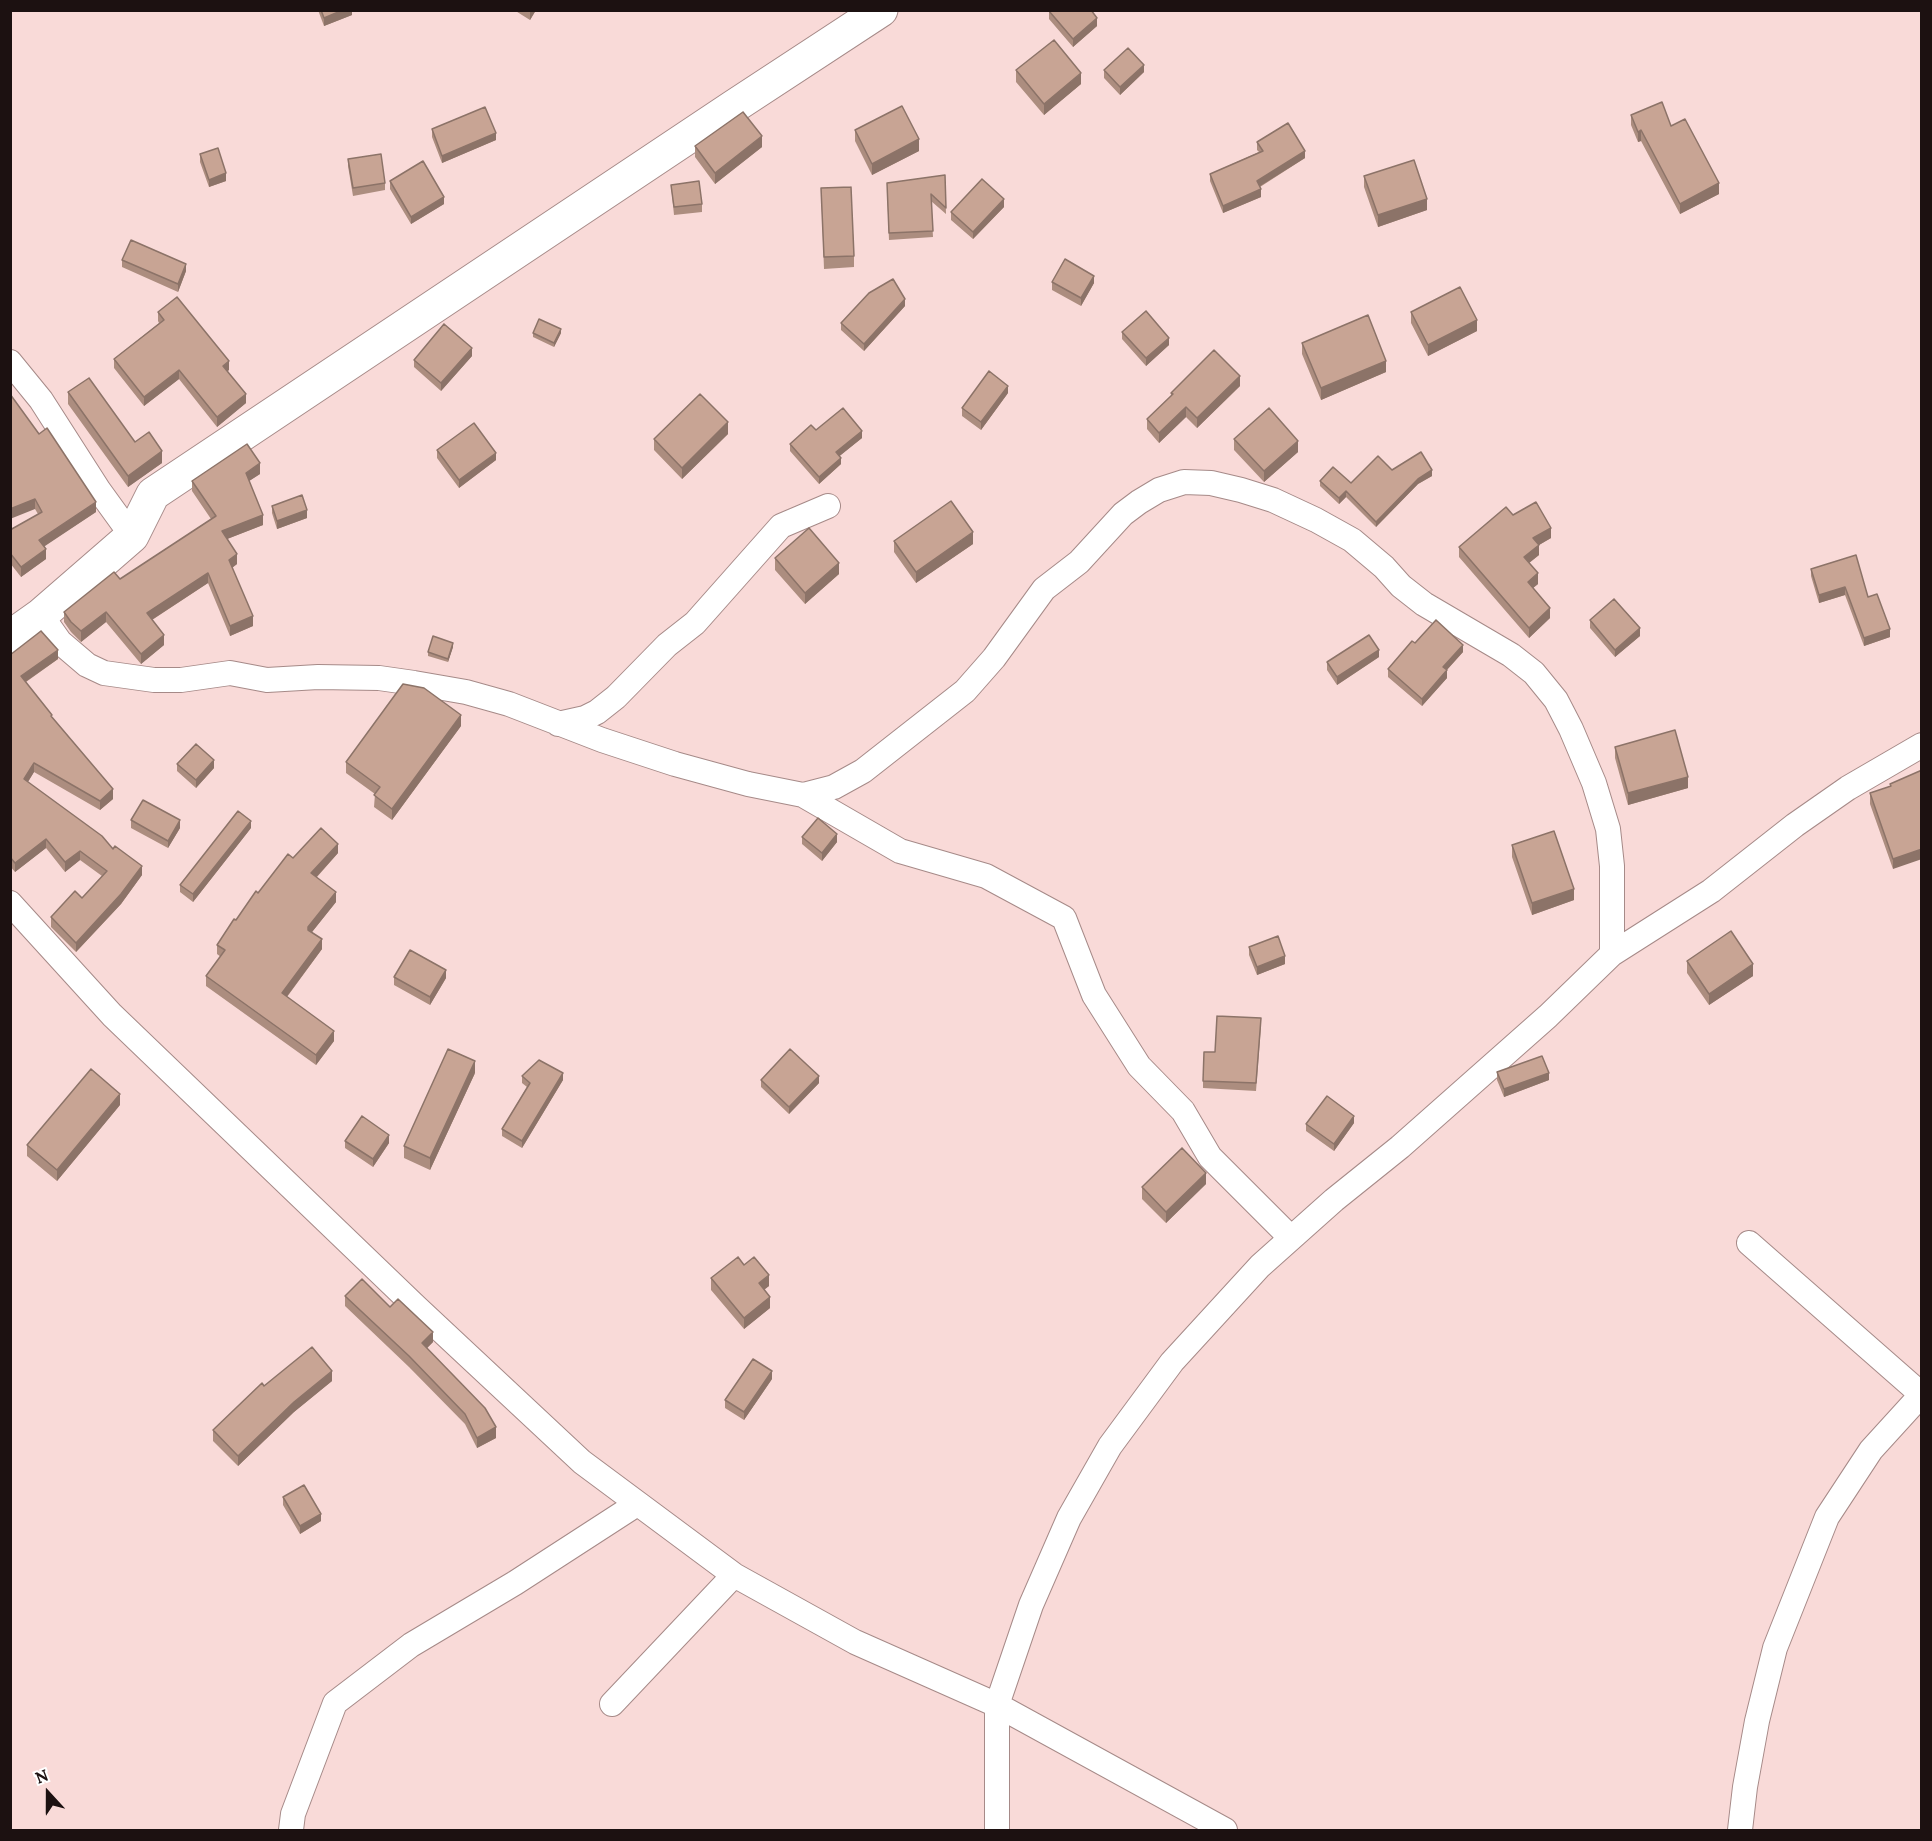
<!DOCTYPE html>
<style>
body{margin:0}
#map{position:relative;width:1932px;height:1841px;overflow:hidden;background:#f9dad8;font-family:Lora,serif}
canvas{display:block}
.frame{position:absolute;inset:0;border:12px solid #1c1111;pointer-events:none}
.north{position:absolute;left:18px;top:1763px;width:60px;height:60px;-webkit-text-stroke:4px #fff;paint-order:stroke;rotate:339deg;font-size:16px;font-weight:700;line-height:24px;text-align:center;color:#1c1111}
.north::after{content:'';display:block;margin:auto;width:21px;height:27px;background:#1c1111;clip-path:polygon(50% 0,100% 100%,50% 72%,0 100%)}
</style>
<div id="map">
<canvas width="1932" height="1841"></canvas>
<div class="frame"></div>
<div class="north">N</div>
</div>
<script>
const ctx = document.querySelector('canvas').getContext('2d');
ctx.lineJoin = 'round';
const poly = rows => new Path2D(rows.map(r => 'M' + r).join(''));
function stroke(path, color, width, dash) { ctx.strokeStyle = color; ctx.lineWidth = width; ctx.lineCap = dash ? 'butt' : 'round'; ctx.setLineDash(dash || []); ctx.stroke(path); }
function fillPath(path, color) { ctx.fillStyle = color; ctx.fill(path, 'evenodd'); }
const street = poly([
 [10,362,41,400,98,489,132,536],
 [41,615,60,642,87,665,104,673,154,680,181,680,230,673,267,680,318,677,379,678,414,683,466,692,509,704,602,740,675,764,748,784,803,795,834,787,863,771,965,691,994,658,1044,589,1079,562,1123,514,1139,502,1159,490,1184,482,1211,483,1241,490,1273,500,1316,520,1352,540,1384,567,1401,586,1424,604,1511,655,1534,673,1556,700,1571,729,1594,783,1608,829,1612,866,1612,954],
 [558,724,585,718,597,712,616,697,667,645,695,623,781,526,828,506],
 [803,795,900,851,986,876,1064,918,1094,995,1139,1066,1183,1111,1210,1157,1291,1238],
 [10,903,112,1015,415,1306,582,1462,734,1575,855,1642,997,1705,1225,1830],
 [1749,1243,1921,1394],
 [612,1704,734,1575],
 [291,1830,293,1814,335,1703,411,1645,515,1583,637,1504],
 [997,1830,997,1705,1031,1605,1069,1518,1110,1446,1172,1362,1260,1266,1334,1200,1400,1147,1548,1016,1612,954,1711,891,1795,825,1848,788,1922,745],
 [1740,1830,1745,1787,1757,1721,1775,1648,1827,1517,1871,1450,1922,1394]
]);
const secondary = poly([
 [10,637,41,615,132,536,153,494,733,107,881,10]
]);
stroke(street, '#a68a88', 26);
stroke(secondary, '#a68a88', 35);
stroke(street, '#fff', 24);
stroke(secondary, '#fff', 33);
fillPath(poly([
 [318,10,352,10,352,15,324,26],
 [514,10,536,10,530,20],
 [1049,11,1097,26,1073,47,1049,19],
 [1016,70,1081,84,1044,115,1016,82],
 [1104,70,1144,72,1120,95,1104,78],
 [1631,115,1671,126,1719,194,1680,214,1641,141,1638,142,1631,125],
 [432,129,496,140,442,163,432,137],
 [855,130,919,151,872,175,855,141],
 [1257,142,1305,158,1260,187,1261,197,1223,213,1210,181,1210,174,1259,152,1257,150],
 [695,146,762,147,715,184,695,157],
 [200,154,226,181,209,187,200,162],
 [348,159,385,183,385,190,353,196,348,166],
 [945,175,946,214,931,201,933,237,889,240,887,189],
 [1364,176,1427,210,1378,227,1364,187],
 [390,181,444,204,411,224,390,189],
 [671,185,702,204,702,212,674,215],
 [821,188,854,256,854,267,824,269],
 [1004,207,973,239,951,220,951,212],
 [122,260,186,271,178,292,122,267],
 [1052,282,1094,283,1081,306,1052,290],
 [905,306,864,351,841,330,841,323],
 [158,312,229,370,227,371,246,403,217,427,179,379,144,406,114,368,114,359,159,323,158,321],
 [1411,312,1477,331,1428,356,1411,323],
 [1122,332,1169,345,1146,366,1122,339],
 [533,333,561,333,554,347,533,337],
 [1302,343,1386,372,1321,400,1302,354],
 [472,356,441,391,414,367,414,360],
 [1240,386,1197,428,1186,417,1159,443,1147,429,1147,419,1171,396,1171,393],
 [68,392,135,442,162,463,128,487,68,404],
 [1008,393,981,430,962,416,962,408],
 [10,394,96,512,44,546,46,559,21,577,10,563,10,530,38,514,35,509],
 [816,430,862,438,839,456,841,464,819,484,790,451,790,444],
 [728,434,682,479,654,450,654,439],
 [1234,439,1298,452,1264,482,1234,450],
 [437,450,496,460,459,488,437,458],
 [1392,470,1432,476,1418,484,1376,527,1346,497,1339,504,1320,486,1320,481,1351,483],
 [260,474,249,481,263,525,227,539,237,564,232,568,253,626,230,636,208,583,152,620,164,645,141,664,106,622,81,642,71,632,64,622,64,612,120,579,211,519,192,491,192,481],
 [272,506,307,518,277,529,272,513],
 [1513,515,1551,538,1539,545,1539,555,1529,563,1538,584,1533,588,1550,618,1529,638,1459,557,1459,547],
 [894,541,973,544,916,583,894,552],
 [775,558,839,574,805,604,775,570],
 [1811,569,1868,597,1890,637,1864,646,1845,595,1819,603,1811,576],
 [1590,620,1640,636,1615,657,1590,628],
 [1415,643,1463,652,1447,670,1447,678,1422,706,1388,677,1388,669],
 [453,647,448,662,428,656,428,652],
 [10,655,58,659,26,682,113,799,100,810,34,772,28,782,113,849,142,875,121,904,76,952,51,927,51,917,82,898,102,876,80,860,65,872,46,848,15,872,10,866],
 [1379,657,1337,685,1327,670,1327,662],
 [461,726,392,820,374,807,375,794,346,773,346,762],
 [1615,747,1688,788,1628,805,1615,758],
 [177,764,214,768,196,788,177,771],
 [1922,770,1893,869,1870,804,1870,793,1890,787,1890,784],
 [131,820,180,828,168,848,131,828],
 [251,828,193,902,180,892,180,885],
 [802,837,837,842,822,861,802,844],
 [1512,845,1574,900,1532,915,1512,857],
 [338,853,317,877,336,902,312,932,322,949,287,997,334,1041,316,1065,206,986,206,976,221,957,217,954,217,945,236,920,293,858],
 [1249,947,1285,964,1257,975,1249,955],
 [1687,961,1753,976,1709,1005,1687,973],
 [394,977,446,978,430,1005,394,985],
 [1261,1026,1256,1091,1203,1088,1203,1081,1215,1052],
 [1497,1072,1549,1080,1504,1097,1497,1080],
 [475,1073,430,1170,404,1158,404,1146],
 [522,1076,563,1080,522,1148,502,1136,502,1129,527,1087,522,1083],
 [761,1080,819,1083,789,1114,761,1087],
 [120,1105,57,1181,27,1156,27,1145],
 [1354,1123,1334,1151,1306,1131,1306,1124],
 [345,1141,389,1143,373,1167,345,1148],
 [1206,1184,1166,1223,1142,1199,1142,1187],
 [711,1278,769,1286,764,1289,770,1308,744,1329,711,1290],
 [345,1296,390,1307,433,1342,427,1348,496,1438,477,1448,465,1424,409,1367,345,1306],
 [772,1379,744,1420,725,1408,725,1400],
 [332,1381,294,1412,238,1466,213,1441,213,1430,264,1386],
 [283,1497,321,1521,300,1534,283,1505]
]), '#ac8d7f');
fillPath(poly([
 [343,10,352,10,352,15,324,26,324,18],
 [530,10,536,10,530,20],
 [1097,18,1097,26,1073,47,1073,39],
 [1144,65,1144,72,1120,95,1120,87],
 [1081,73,1081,84,1044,115,1044,104],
 [1641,130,1641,141,1638,142,1638,132],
 [496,133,496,140,442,163,442,156],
 [762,136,762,147,715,184,715,173],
 [919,139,919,151,872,175,872,164],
 [1305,151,1305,158,1257,188,1257,181],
 [226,173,226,181,209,187,209,180],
 [1719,183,1719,194,1680,214,1680,204],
 [1261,189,1261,197,1223,213,1223,206],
 [444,197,444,204,411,224,411,217],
 [1004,199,1004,207,973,239,973,232],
 [1427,199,1427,210,1378,227,1378,215],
 [186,264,186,271,178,292,178,284],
 [1094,276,1094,283,1081,306,1081,298],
 [905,299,905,306,864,351,864,344],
 [1477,320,1477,331,1428,356,1428,345],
 [561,329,561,333,554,347,554,343],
 [1169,338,1169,345,1146,366,1146,358],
 [472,348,472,356,441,391,441,383],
 [229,361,229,370,223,375,223,366],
 [1386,361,1386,372,1321,400,1321,388],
 [179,370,179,379,144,406,144,397],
 [1240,376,1240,386,1197,428,1197,418],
 [1008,386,1008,393,981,430,981,422],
 [246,394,246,403,217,427,217,417],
 [1186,407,1186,417,1159,443,1159,433],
 [728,422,728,434,682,479,682,468],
 [862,431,862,438,836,459,836,452],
 [1298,441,1298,452,1264,482,1264,471],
 [162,451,162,463,128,487,128,476],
 [496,453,496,460,459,488,459,480],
 [841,458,841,464,819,484,819,477],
 [260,463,260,474,246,483,246,473],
 [1432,470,1432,476,1418,484,1376,527,1376,522,1418,479],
 [1346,491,1346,497,1339,504,1339,498],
 [35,499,35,509,10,519,10,509],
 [96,502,96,512,39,550,39,540],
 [307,510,307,518,277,529,277,521],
 [263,515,263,525,222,541,222,531],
 [1551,528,1551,538,1539,545,1539,555,1524,567,1524,557,1533,538],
 [973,532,973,544,916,583,916,572],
 [46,549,46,559,21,577,21,567],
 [237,554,237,564,229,570,229,560],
 [839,563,839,574,805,604,805,593],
 [208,573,208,583,147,623,147,613],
 [1538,573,1538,584,1528,592,1528,582],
 [1845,587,1845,595,1819,603,1819,595],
 [1550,608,1550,618,1529,638,1529,628],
 [106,612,106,622,81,642,81,631],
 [253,616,253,626,230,636,230,626],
 [1640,628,1640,636,1615,657,1615,650],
 [1890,629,1890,637,1864,646,1864,638],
 [164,635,164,645,141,664,141,654],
 [453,643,453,647,448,662,448,659],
 [1463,645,1463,652,1443,674,1443,667],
 [58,650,58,659,21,685,21,676],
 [1379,650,1379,657,1337,685,1337,677],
 [1447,670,1447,678,1422,706,1422,699],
 [461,715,461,726,392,820,392,809],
 [214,760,214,768,196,788,196,780],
 [34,763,34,772,24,788,24,779],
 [1688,777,1688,788,1628,805,1628,793],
 [113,789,113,799,100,810,100,801],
 [180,820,180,828,168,848,168,841],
 [251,821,251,828,193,902,193,894],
 [837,834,837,842,822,861,822,853],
 [46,839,46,848,15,872,15,863],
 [338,844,338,853,311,883,311,873],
 [1922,849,1922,859,1893,869,1893,859],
 [80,851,80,860,65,872,65,862],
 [142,866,142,875,121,904,76,952,76,943],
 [1574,889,1574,900,1532,915,1532,903],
 [336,892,336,902,308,937,308,927],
 [322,939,322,949,282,1003,282,993],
 [1285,956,1285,964,1257,975,1257,967],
 [1753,964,1753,976,1709,1005,1709,994],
 [446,970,446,978,430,1005,430,997],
 [334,1031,334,1041,316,1065,316,1055],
 [475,1061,475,1073,430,1170,430,1158],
 [563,1073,563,1080,522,1148,522,1141],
 [1549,1073,1549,1080,1504,1097,1504,1089],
 [819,1076,819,1083,789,1114,789,1107],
 [120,1094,120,1105,57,1181,57,1170],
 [1354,1116,1354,1123,1334,1151,1334,1144],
 [389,1135,389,1143,373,1167,373,1159],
 [1206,1173,1206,1184,1166,1223,1166,1212],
 [769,1275,769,1286,759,1294,759,1283],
 [770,1297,770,1308,744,1329,744,1318],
 [433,1332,433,1342,422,1353,422,1343],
 [332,1371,332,1381,294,1412,238,1466,238,1456,294,1402],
 [772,1371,772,1379,744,1420,744,1412],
 [496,1427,496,1438,477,1448,477,1438],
 [321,1514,321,1521,300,1534,300,1526]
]), '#8c7368');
const building = poly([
 [321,10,343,10,324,18,321,10],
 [1050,10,1091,10,1097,18,1073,39,1049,11,1050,10],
 [1054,40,1081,73,1044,104,1016,70,1054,40],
 [1128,48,1144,65,1120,87,1104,70,1128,48],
 [1662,102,1671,126,1685,119,1719,183,1680,204,1641,130,1638,132,1631,115,1662,102],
 [902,106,919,139,872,164,855,130,902,106],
 [485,107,496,133,442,156,432,129,485,107],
 [743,112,762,136,715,173,695,146,743,112],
 [1288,123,1305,151,1257,181,1261,189,1223,206,1210,174,1263,151,1257,142,1288,123],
 [218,148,226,173,209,180,200,154,218,148],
 [381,154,385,183,353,188,348,159,381,154],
 [1414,160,1427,199,1378,215,1364,176,1414,160],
 [423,161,444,197,411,217,390,181,423,161],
 [945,175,946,208,931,194,933,231,889,233,887,183,945,175],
 [982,179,1004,199,973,232,951,212,982,179],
 [699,181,702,204,674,207,671,185,699,181],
 [851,187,854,256,824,257,821,188,851,187],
 [131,240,186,264,178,284,122,260,131,240],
 [1065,259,1094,276,1081,298,1052,282,1065,259],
 [893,279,905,299,864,344,841,323,869,293,893,279],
 [1460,287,1477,320,1428,345,1411,312,1460,287],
 [177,297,229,361,223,366,246,394,217,417,179,370,144,397,114,359,164,320,158,312,177,297],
 [1146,311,1169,338,1146,358,1122,332,1146,311],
 [1368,315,1386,361,1321,388,1302,343,1368,315],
 [539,319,561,329,554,343,533,333,539,319],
 [444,324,472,348,441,383,414,360,444,324],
 [1214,350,1240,376,1197,418,1186,407,1159,433,1147,419,1173,394,1171,393,1214,350],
 [989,371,1008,386,981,422,962,408,989,371],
 [89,378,135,442,149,432,162,451,128,476,68,392,89,378],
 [10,394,39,434,47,428,96,502,39,540,46,549,21,567,10,553,10,530,42,512,35,499,10,509,10,394],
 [700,394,728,422,682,468,654,439,700,394],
 [843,408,862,431,836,452,841,458,819,477,790,444,811,425,816,430,843,408],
 [1269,408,1298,441,1264,471,1234,439,1269,408],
 [474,423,496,453,459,480,437,450,474,423],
 [247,444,260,463,246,473,263,515,222,531,237,554,229,560,253,616,230,626,208,573,147,613,164,635,141,654,106,612,81,631,71,622,64,612,114,572,120,579,216,516,192,481,247,444],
 [1421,452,1432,470,1418,479,1376,522,1346,491,1339,498,1320,481,1333,467,1351,483,1378,456,1392,470,1421,452],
 [302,495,307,510,277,521,272,506,302,495],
 [951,501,973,532,916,572,894,541,951,501],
 [1536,502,1551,528,1533,538,1539,545,1524,557,1538,573,1528,582,1550,608,1529,628,1459,547,1506,507,1513,515,1536,502],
 [809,528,839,563,805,593,775,558,809,528],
 [1856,555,1868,597,1877,594,1890,629,1864,638,1845,587,1819,595,1811,569,1856,555],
 [1614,599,1640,628,1615,650,1590,620,1614,599],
 [1436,620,1463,645,1443,667,1447,670,1422,699,1388,669,1412,641,1415,643,1436,620],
 [41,631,58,650,21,676,52,715,51,716,113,789,100,801,34,763,24,779,102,836,113,849,115,846,142,866,121,894,76,943,51,917,75,891,82,898,107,871,80,851,65,862,46,839,15,863,10,857,10,655,41,631],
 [1369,635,1379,650,1337,677,1327,662,1369,635],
 [433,636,453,643,448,659,428,652,433,636],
 [403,684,424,688,461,715,392,809,374,795,380,787,346,762,403,684],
 [1675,730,1688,777,1628,793,1615,747,1675,730],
 [196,744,214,760,196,780,177,764,196,744],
 [1922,770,1922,849,1893,859,1870,793,1891,786,1890,784,1922,770],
 [143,800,180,820,168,841,131,820,143,800],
 [238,811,251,821,193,894,180,885,238,811],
 [818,818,837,834,822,853,802,837,818,818],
 [321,828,338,844,311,873,336,892,308,927,308,930,322,939,282,993,334,1031,316,1055,206,976,225,950,217,945,234,919,236,920,256,891,258,893,288,854,293,858,321,828],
 [1554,831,1574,889,1532,903,1512,845,1554,831],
 [1731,931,1753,964,1709,994,1687,961,1731,931],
 [1278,936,1285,956,1257,967,1249,947,1278,936],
 [410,950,446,970,430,997,394,977,410,950],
 [1217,1016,1261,1018,1256,1083,1203,1081,1204,1052,1215,1052,1217,1016],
 [448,1049,475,1061,430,1158,404,1146,448,1049],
 [790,1049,819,1076,789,1107,761,1080,790,1049],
 [1542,1056,1549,1073,1504,1089,1497,1072,1542,1056],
 [539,1060,563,1073,522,1141,502,1129,530,1083,522,1076,539,1060],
 [91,1069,120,1094,57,1170,27,1145,91,1069],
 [1327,1096,1354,1116,1334,1144,1306,1124,1327,1096],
 [362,1116,389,1135,373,1159,345,1141,362,1116],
 [1182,1148,1206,1173,1166,1212,1142,1187,1182,1148],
 [738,1257,744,1265,754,1257,769,1275,759,1283,770,1297,744,1318,711,1278,738,1257],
 [362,1279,390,1307,398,1299,433,1332,422,1343,485,1408,496,1427,477,1438,465,1414,409,1356,345,1296,362,1279],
 [312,1347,332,1371,294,1402,238,1456,213,1430,262,1383,264,1386,312,1347],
 [753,1359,772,1371,744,1412,725,1400,753,1359],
 [304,1485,321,1514,300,1526,283,1497,304,1485]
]);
fillPath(building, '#c8a494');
stroke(building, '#8c7368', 1.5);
</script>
